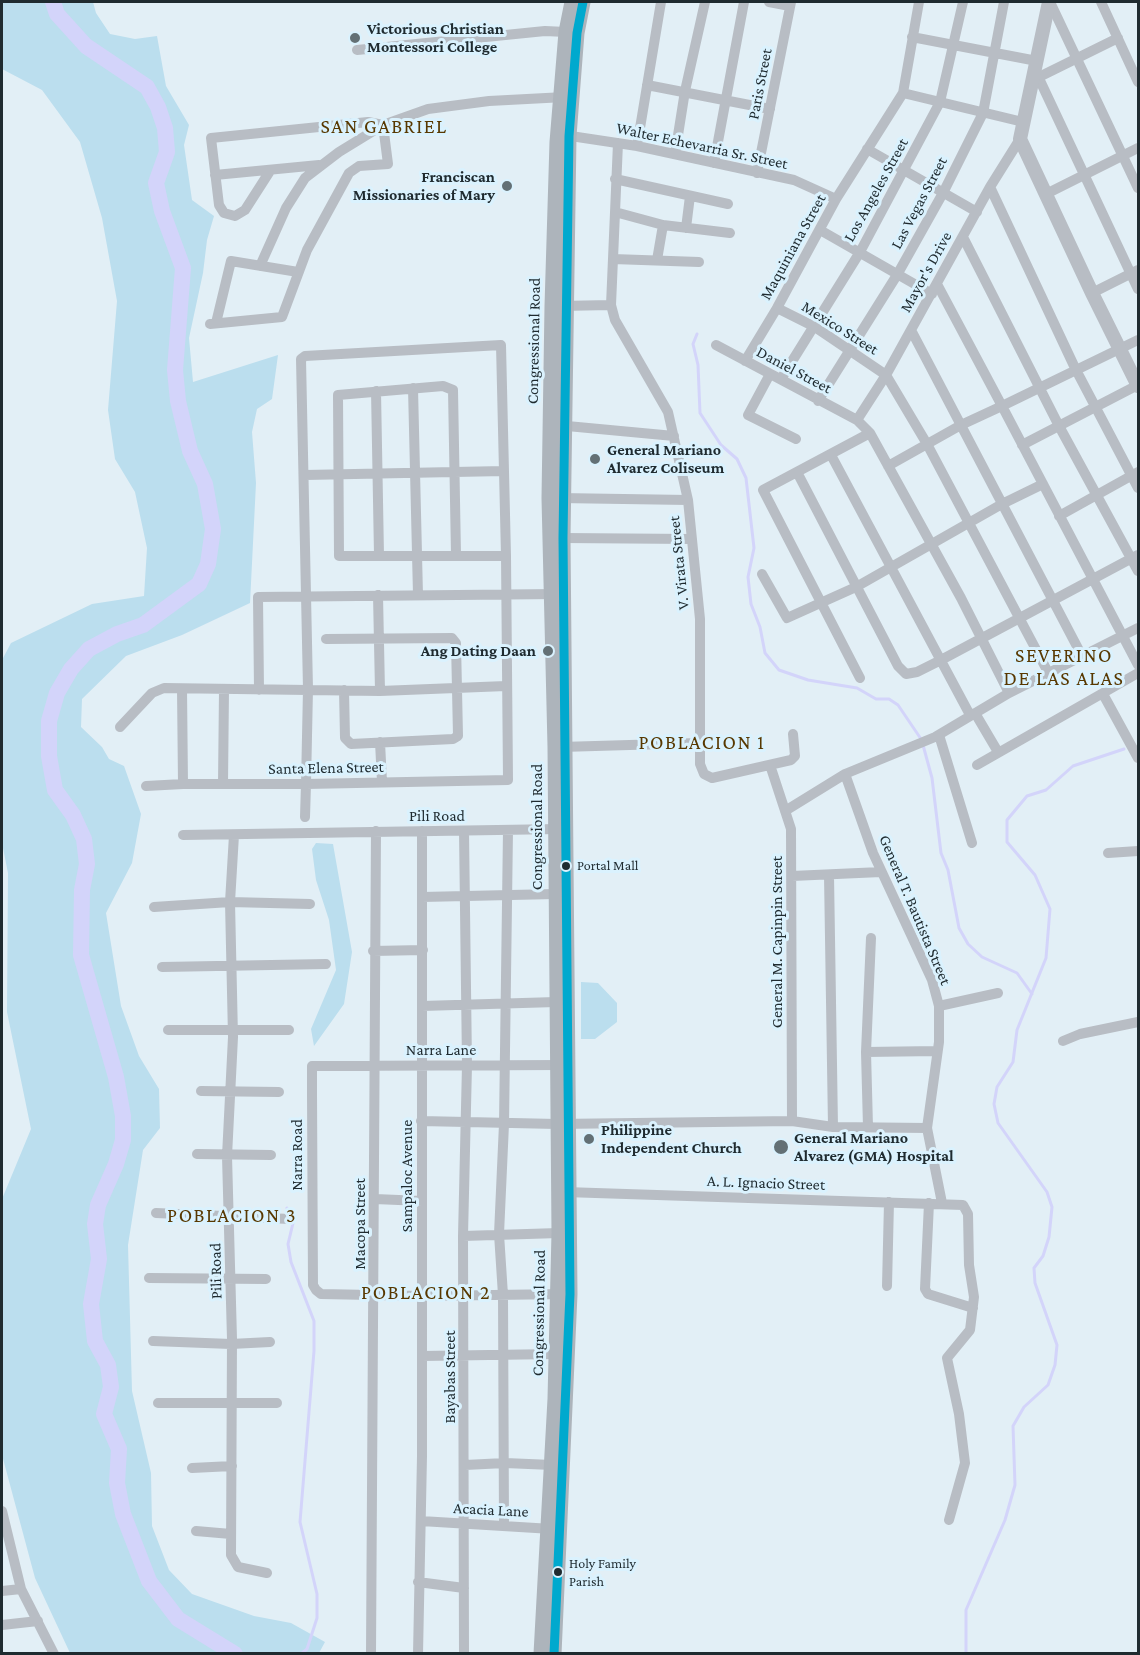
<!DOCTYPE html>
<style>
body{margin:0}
#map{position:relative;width:1140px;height:1655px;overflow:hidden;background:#e2eff6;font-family:"Crimson Pro",serif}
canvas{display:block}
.frame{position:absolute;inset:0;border:3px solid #1f2b30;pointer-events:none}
</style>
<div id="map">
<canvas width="1140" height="1655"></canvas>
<div class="frame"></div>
</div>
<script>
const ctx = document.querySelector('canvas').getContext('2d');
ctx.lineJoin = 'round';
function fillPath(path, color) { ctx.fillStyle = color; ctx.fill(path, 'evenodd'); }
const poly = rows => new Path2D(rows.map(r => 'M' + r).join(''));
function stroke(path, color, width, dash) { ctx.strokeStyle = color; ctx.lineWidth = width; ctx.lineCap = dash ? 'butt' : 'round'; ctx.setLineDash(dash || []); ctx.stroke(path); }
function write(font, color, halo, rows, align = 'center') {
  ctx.font = font + ' "Crimson Pro",serif'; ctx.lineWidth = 6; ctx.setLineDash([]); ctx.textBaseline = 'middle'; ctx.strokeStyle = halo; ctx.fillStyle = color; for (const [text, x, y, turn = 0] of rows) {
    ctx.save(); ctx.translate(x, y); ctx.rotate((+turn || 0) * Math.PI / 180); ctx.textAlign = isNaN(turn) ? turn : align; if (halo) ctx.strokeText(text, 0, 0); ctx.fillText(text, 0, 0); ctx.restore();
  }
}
fillPath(poly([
 [2,2,93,2,96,13,110,34,135,39,157,36,166,86,189,125,184,145,192,200,214,216,207,240,203,273,189,338,193,382,278,355,272,399,257,409,252,432,256,483,250,603,182,635,126,656,82,699,81,727,102,747,109,759,124,766,141,814,132,863,106,913,121,1006,139,1056,159,1089,160,1128,143,1150,128,1245,132,1391,151,1473,152,1526,169,1570,192,1594,254,1616,291,1623,325,1642,319,1653,70,1653,35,1578,2,1455,2,1199,31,1129,7,1012,8,873,2,843,2,660,11,643,92,604,144,596,147,548,135,492,115,459,108,410,117,301,102,218,80,142,42,90,2,69],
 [316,843,333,844,352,952,344,1004,314,1046,311,1029,336,970,329,920,316,880,312,849],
 [581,982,598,983,617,1003,617,1022,595,1039,581,1039]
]), '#bbdeee');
stroke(poly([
 [697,334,693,344,698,365,700,413,721,445,737,459,746,478,754,548,748,577,751,604,760,627,765,653,779,670,808,680,857,688,876,699,889,699,898,705,921,739],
 [923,745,932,778,941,853,948,870,959,928,968,944,982,957,1017,973,1032,994],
 [287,1208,294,1219,288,1244,291,1262,314,1321,314,1351,300,1522,317,1594,317,1618,307,1649,301,1654],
 [966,1654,966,1610,1005,1520,1015,1485,1013,1426,1024,1407,1048,1385,1055,1365,1057,1345,1035,1283,1034,1268,1043,1256,1049,1237,1052,1207,1047,1192,998,1123,994,1104,997,1087,1013,1062,1017,1030,1046,958,1050,909,1035,875,1007,842,1007,820,1027,796,1046,790,1073,766,1124,749]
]), '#d3d4fa', 3);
stroke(poly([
 [53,2,57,14,86,46,147,87,158,107,165,128,167,152,156,183,162,211,183,268,175,370,178,401,190,451,205,484,213,529,208,564,199,584,143,625,117,634,89,649,71,669,57,693,49,721,49,756,55,790,73,815,84,839,87,864,82,890,81,955,116,1077,123,1116,123,1140,116,1164,98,1205,95,1224,99,1259,91,1304,95,1341,108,1365,111,1387,104,1414,119,1449,117,1483,123,1514,149,1581,178,1619,235,1654]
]), '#d3d4fa', 16);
stroke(poly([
 [769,2,790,6],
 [1050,2,1138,188],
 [1101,2,1138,82],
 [912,37,1037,61],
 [357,50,545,31,566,32],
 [1035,70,1138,289],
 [1039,77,1118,38],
 [647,85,770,109],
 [903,93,1023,122],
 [564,135,637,146,794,180,836,199],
 [618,143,611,305,615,320,668,412,688,500,700,619,700,764,704,774,712,778,791,760,795,756,793,734],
 [637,146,661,2],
 [867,149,977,212],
 [675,154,685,91,705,2],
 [714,163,744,2],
 [757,173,791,2],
 [215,175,319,165],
 [615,179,728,204],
 [990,187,1075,368,1138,488],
 [1046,194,1138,148],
 [615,212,663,225,730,233],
 [686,228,690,196],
 [820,230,932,294],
 [964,239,1059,426,1138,571],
 [613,259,699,262],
 [657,260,663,225],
 [260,266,286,208,305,178,339,152,383,125,428,109,489,101,565,97],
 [937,284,1002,406,1138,340],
 [1092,293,1138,270],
 [560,306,611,305],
 [777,308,815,327,886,375,927,444,1049,674],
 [216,323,231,261,298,272],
 [210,324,282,317,307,250,349,173,359,166,388,164,383,125,368,122,211,138,219,205,224,213,235,216,245,210,270,171],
 [911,330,1082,656],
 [716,345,857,420,870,433,961,598,1009,693],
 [745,361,777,308,836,199,903,93,919,2],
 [770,374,748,415,796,439],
 [781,379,860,252,940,102,963,2],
 [413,388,418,595],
 [376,391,379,555],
 [818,401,897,275,943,193,983,113,1004,2],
 [857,420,886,375,990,187,1020,139],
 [567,426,674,436],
 [1022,445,1138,385],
 [831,455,970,715],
 [888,466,961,425,1002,406,1138,665],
 [798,474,898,666,906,674,917,672,941,660,1138,555],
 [305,475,504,471],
 [559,498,688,500],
 [1059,516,1138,472],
 [563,538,692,539],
 [456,555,453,390,443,386,338,395,339,556,506,556],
 [762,574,787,618,856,587,1002,504,1043,484],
 [378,595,380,691],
 [326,639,452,638,456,643,458,736,453,739,351,744,345,738,344,690],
 [860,678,763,490,870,433],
 [182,689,183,784],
 [259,690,258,597,557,594],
 [1103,694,1138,758],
 [975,713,998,752],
 [120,727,152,693,164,688,380,691,506,686],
 [939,735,972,843],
 [380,742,382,782],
 [561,747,698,743],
 [770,765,791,829,792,1121],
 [977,765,1138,673],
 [845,774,873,853,932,980,939,1006,939,1042,927,1128,942,1203],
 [223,784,224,690],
 [146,786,183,784,306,784,508,780,506,556,501,345,305,356,301,359,308,689,306,784,305,817],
 [785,811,845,774,935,737,1009,693,1138,628],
 [464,831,467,1065,463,1236,464,1654],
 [183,835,560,829],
 [234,835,230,902,233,1037,227,1156,232,1339,231,1555,238,1567,267,1573],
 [1108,853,1138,851],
 [829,875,833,1127],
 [792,876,881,872],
 [422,897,555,894],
 [154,907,230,902,310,904],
 [373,951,423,950],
 [162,967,326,964],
 [422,1006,556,1002],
 [939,1006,998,993],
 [168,1030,289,1030],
 [1063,1041,1080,1034,1138,1022],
 [866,1052,937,1051],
 [564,1065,312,1066,312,1094,313,1285,316,1290,321,1294,422,1296,564,1294],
 [201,1091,279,1092],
 [421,1121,557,1124,792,1121,833,1127,927,1128],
 [868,1127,866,1052,871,938],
 [197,1154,271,1155],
 [565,1192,963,1205,968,1214,969,1265,974,1297,970,1330,947,1358,959,1414,965,1463,949,1520],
 [375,1199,422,1201],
 [929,1203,925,1289,928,1294,973,1308],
 [156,1213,290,1219],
 [463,1236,559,1233],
 [149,1278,266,1279],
 [887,1286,889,1202],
 [153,1341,231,1344,270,1342],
 [422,1356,556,1354],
 [158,1403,277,1403],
 [465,1465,505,1463,552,1465],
 [192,1468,232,1466],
 [2,1511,21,1589,54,1654],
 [421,1521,552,1529],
 [504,1526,503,1295,499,1234,504,1124,508,830],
 [196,1531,231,1534],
 [418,1582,464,1588],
 [2,1591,21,1589],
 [2,1625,38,1621],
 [371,1654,376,831],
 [418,1654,422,1456,422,831]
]), '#b8bdc4', 10);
stroke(poly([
 [1049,2,1020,139,1092,293,1138,386]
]), '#b8bdc4', 14);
stroke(poly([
 [541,1654,555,1399,559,1233,555,747,549,498,552,306,557,142,566,32,572,2],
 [554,1654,570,1294,563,538,569,136,577,33,583,2]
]), '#adb4bb', 15);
stroke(poly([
 [554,1654,570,1294,563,538,569,136,577,33,583,2]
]), '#00a9ce', 9);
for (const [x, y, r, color] of [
 [355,38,6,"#637075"],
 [507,186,6,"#637075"],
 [595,459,6,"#637075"],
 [548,651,6,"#637075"],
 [566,866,5,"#1f2b30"],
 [589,1139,6,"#637075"],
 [781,1147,8,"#637075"],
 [558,1572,5,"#1f2b30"]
]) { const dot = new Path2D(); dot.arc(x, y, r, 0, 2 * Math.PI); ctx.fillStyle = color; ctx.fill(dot); stroke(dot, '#daf2fe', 2); }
write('14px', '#1f2b30', '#daf2fe', [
 ["Portal Mall",577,866],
 ["Holy Family",569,1564],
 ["Parish",569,1582]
], 'left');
write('bold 16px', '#1f2b30', '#daf2fe', [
 ["Victorious Christian",367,29],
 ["Montessori College",367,47],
 ["Franciscan",495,177,"right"],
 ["Missionaries of Mary",495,195,"right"],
 ["General Mariano",607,450],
 ["Alvarez Coliseum",607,468],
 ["Ang Dating Daan",536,651,"right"],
 ["Philippine",601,1130],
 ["Independent Church",601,1148],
 ["General Mariano",794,1138],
 ["Alvarez (GMA) Hospital",794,1156]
], 'left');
write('16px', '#1f2b30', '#daf2fe', [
 ["Paris Street",760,84,-79],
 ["Walter Echevarria Sr. Street",702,146,12],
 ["Los Angeles Street",876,190,-61],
 ["Las Vegas Street",919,203,-62],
 ["Maquiniana Street",793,247,-61],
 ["Mayor's Drive",926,272,-61],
 ["Mexico Street",840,328,32],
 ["Congressional Road",534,341,-89],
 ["Daniel Street",794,370,28],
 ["V. Virata Street",679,563,-96],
 ["Santa Elena Street",326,768,-1],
 ["Pili Road",437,816],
 ["Congressional Road",537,827,-90],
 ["General T. Bautista Street",915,910,67],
 ["General M. Capinpin Street",777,942,-90],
 ["Narra Lane",441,1050],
 ["Narra Road",297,1155,-90],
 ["Sampaloc Avenue",407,1176,-90],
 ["A. L. Ignacio Street",766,1183,2],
 ["Macopa Street",360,1224,-90],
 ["Pili Road",216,1271,-91],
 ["Congressional Road",539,1313,-89],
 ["Bayabas Street",450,1377,-90],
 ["Acacia Lane",491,1510,3]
]);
ctx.letterSpacing = '1.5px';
write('20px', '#583800', '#daf2fe', [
 ["SAN GABRIEL",384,127],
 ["SEVERINO",1064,656],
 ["DE LAS ALAS",1064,679],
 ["POBLACION 1",702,743],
 ["POBLACION 3",232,1216],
 ["POBLACION 2",426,1293]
]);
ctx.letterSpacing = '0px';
</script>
